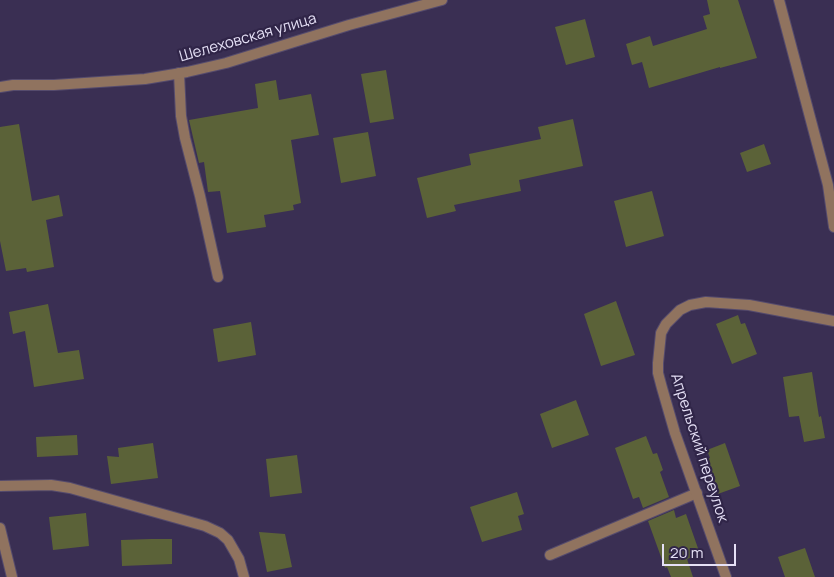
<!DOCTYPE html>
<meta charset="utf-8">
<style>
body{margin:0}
#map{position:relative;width:834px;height:577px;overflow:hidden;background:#3a2f53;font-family:Manrope,sans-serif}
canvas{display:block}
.scale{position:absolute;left:662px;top:544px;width:74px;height:22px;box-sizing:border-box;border:2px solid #e5e0f6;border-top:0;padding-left:6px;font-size:15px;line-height:18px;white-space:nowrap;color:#e5e0f6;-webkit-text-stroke:4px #302548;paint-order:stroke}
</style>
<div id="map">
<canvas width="834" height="577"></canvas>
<div class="scale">20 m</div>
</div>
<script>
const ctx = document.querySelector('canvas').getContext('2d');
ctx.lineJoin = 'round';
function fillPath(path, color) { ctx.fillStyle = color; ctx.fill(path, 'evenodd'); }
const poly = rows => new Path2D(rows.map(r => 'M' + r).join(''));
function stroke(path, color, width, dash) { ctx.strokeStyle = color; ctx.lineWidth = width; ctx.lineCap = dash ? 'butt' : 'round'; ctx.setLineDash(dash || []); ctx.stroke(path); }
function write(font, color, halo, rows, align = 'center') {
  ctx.font = font + ' Manrope,sans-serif'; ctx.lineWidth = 4.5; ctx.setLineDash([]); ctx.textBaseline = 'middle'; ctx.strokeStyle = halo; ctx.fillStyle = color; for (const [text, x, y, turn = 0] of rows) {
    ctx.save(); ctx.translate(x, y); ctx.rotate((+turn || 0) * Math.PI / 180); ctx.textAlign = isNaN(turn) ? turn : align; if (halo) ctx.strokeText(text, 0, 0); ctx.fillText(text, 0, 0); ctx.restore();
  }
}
fillPath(poly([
 [707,0,738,0,757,58,720,68,720,67,649,88,642,62,632,65,626,44,650,36,653,46,707,29,703,16,710,14],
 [585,19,595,57,566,65,555,27],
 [386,70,394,119,370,123,361,74],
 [276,80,279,100,311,94,319,135,291,140,301,203,293,205,294,210,264,215,266,227,227,233,220,191,208,192,204,162,199,163,189,120,258,108,255,84],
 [573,119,583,166,519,180,521,191,454,205,456,211,427,218,417,178,471,165,469,154,541,139,538,127],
 [19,124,32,201,59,195,63,216,46,220,54,267,27,272,26,268,6,271,0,241,0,127],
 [368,132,376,176,341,183,333,138],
 [764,144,771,164,747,172,740,153],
 [652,191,664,236,626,247,614,201],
 [616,301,635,355,601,366,584,314],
 [48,304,58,353,79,350,84,379,34,387,25,331,13,334,9,312],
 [738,315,741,324,745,323,757,354,732,364,716,324],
 [251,322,256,355,218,362,213,329],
 [812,372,819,417,821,416,825,438,804,442,799,416,789,417,783,377],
 [576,400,589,435,552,448,540,414],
 [77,435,78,455,37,457,36,437],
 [646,436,653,454,657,453,663,470,660,472,669,497,643,508,639,497,633,499,615,448],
 [153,443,158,478,111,484,107,456,119,457,118,448],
 [725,443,740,486,715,495,702,461,710,458,707,450],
 [297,455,302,493,270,497,266,459],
 [517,492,524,514,518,516,522,530,482,542,470,507],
 [674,510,676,518,686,514,700,554,687,559,693,577,671,577,667,567,665,568,648,521],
 [86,513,89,546,53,550,49,517],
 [259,532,285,534,292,567,267,572],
 [151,539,172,539,172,564,122,566,121,540],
 [805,548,815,577,785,577,778,557]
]), '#5b6238');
const lane = poly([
 [179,73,181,116,185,138,200,196,218,277],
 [550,555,697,493]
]);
const street = poly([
 [779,0,828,185,834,227],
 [0,87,13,85,54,85,145,79,187,72,226,63,349,25,442,0],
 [0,486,51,485,70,488,205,526,220,533,228,540,239,559,244,577],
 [0,528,12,577],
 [726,577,675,433,662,388,658,373,658,363,661,333,666,324,680,310,690,305,706,302,749,305,834,321]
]);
stroke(lane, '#554b6d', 12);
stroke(street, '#554b6d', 12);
stroke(lane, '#90735f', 10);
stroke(street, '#90735f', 10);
write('15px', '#e5e0f6', '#302548', [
 ["Шелеховская улица",248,38,-16],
 ["Апрельский переулок",699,448,72]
]);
</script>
